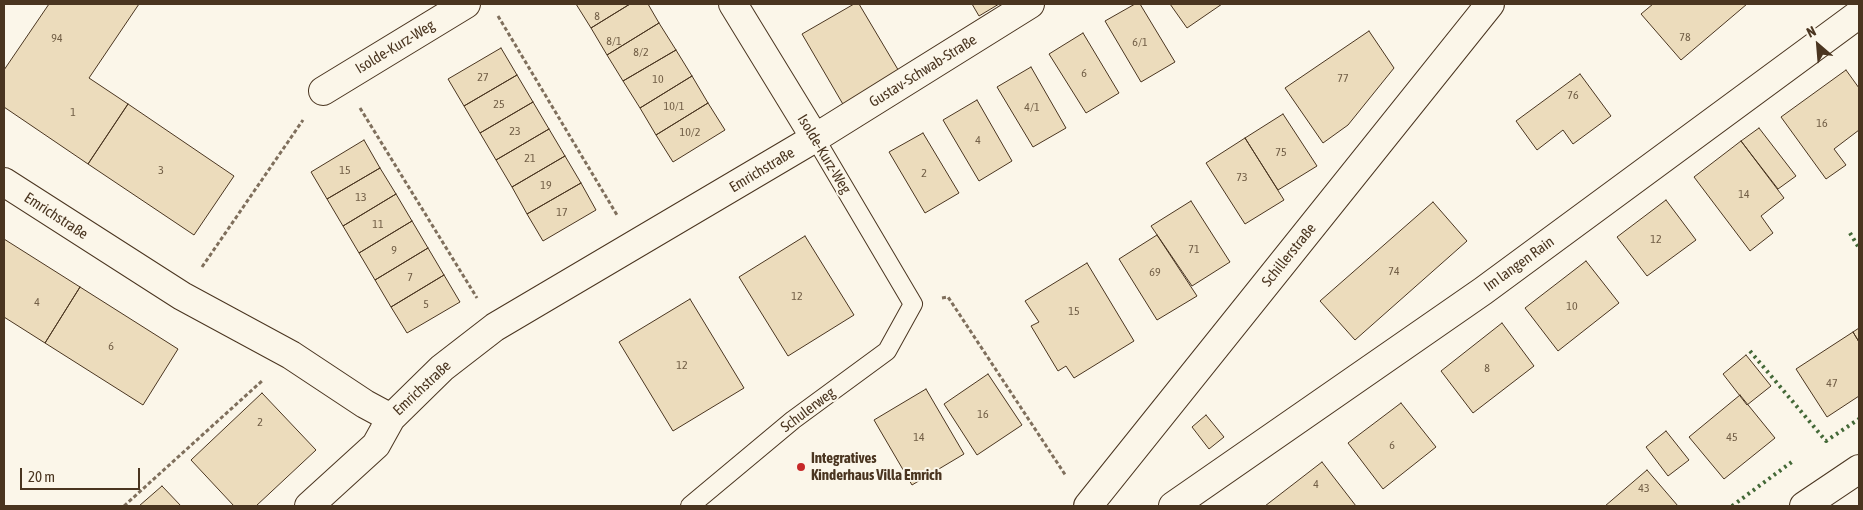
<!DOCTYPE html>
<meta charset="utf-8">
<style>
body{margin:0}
#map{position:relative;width:1863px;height:510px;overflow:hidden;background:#fbf6e9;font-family:"Asap Condensed",sans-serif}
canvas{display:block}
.frame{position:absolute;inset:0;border:5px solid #4a3520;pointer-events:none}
.north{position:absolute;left:1793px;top:20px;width:50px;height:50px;-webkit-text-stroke:4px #fbf6e9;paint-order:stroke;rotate:333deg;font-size:14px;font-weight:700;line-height:20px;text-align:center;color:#4a3520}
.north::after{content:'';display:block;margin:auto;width:18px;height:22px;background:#4a3520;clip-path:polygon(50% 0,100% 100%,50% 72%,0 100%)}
.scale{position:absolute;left:20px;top:468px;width:120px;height:22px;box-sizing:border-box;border:2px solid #4a3520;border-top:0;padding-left:6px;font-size:15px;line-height:18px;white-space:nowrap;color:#4a3520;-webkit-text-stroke:4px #fbf6e9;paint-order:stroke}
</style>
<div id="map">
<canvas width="1863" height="510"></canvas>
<div class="frame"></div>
<div class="north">N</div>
<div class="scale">20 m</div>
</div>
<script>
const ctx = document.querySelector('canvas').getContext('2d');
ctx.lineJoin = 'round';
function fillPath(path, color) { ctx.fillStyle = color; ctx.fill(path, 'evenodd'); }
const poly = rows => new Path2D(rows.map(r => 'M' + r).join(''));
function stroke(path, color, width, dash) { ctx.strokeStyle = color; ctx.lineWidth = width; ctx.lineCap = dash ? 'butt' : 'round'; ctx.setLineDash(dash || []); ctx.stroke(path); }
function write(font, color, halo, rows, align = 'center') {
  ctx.font = font + ' "Asap Condensed",sans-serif'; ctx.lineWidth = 4; ctx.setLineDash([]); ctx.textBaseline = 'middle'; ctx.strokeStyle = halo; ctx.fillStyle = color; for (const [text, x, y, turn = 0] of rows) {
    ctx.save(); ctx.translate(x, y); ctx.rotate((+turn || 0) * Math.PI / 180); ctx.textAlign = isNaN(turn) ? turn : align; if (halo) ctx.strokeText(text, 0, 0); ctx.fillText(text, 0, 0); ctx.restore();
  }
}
const building = poly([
 [49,4,139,4,89,78,128,104,88,164,4,107,4,70,49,4],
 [576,4,630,4,591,28,576,4],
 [630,4,648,4,659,23,607,55,591,28,630,4],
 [854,4,859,4,900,73,844,106,802,34,854,4],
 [972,4,999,4,979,16,972,4],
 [1135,4,1140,4,1175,62,1141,82,1105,21,1135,4],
 [1170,4,1222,4,1187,28,1170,4],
 [1653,4,1747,4,1681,60,1641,14,1653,4],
 [659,23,676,50,623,81,607,55,659,23],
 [1369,31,1394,68,1348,125,1323,143,1285,88,1369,31],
 [1083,33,1119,93,1086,113,1049,54,1083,33],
 [501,48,517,75,464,106,448,79,501,48],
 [676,50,692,76,640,108,623,81,676,50],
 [1031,67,1066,128,1033,147,997,87,1031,67],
 [1846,70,1859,88,1859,130,1834,149,1846,165,1826,179,1781,117,1846,70],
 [1580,74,1611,116,1573,144,1563,130,1537,150,1516,121,1580,74],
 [517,75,533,102,480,133,464,106,517,75],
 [692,76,708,103,656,135,640,108,692,76],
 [977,100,1012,161,979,181,943,120,977,100],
 [533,102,549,129,496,160,480,133,533,102],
 [708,103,725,130,673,162,656,135,708,103],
 [128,104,234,176,194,235,88,164,128,104],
 [1283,114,1317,166,1278,190,1245,138,1283,114],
 [1759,128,1796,176,1778,189,1741,141,1759,128],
 [549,129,565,156,512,187,496,160,549,129],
 [923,133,959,193,925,213,889,152,923,133],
 [1245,138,1284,200,1245,224,1206,163,1245,138],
 [364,140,380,168,327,199,311,172,364,140],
 [1741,141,1784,198,1761,216,1773,233,1750,251,1694,177,1741,141],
 [565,156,581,183,527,214,512,187,565,156],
 [380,168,396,194,343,226,327,199,380,168],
 [581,183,596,210,543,241,527,214,581,183],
 [396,194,412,221,359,253,343,226,396,194],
 [1666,200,1696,240,1647,276,1617,237,1666,200],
 [1191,201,1230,262,1192,286,1151,226,1191,201],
 [1433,202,1467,241,1355,340,1320,301,1433,202],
 [412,221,428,248,375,280,359,253,412,221],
 [1157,235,1197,296,1157,320,1119,259,1157,235],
 [805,236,854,315,788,356,739,277,805,236],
 [4,239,80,287,45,343,4,317,4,239],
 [428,248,444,275,391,307,375,280,428,248],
 [1586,261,1619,303,1558,351,1525,308,1586,261],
 [1087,263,1134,341,1074,378,1066,366,1058,371,1031,326,1039,322,1025,301,1087,263],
 [444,275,460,302,407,333,391,307,444,275],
 [80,287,178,349,143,405,45,343,80,287],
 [690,299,744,388,673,431,619,342,690,299],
 [1502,323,1534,366,1473,413,1441,371,1502,323],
 [1859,328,1859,342,1853,332,1859,328],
 [1853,332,1859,342,1859,396,1827,417,1796,369,1853,332],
 [1746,355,1771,386,1747,405,1723,374,1746,355],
 [988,374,1022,425,977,455,944,404,988,374],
 [926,389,964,454,912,485,874,420,926,389],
 [262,393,316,450,256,506,234,506,191,460,262,393],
 [1740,395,1775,438,1724,479,1689,437,1740,395],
 [1401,403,1436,447,1383,489,1348,443,1401,403],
 [1206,415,1224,437,1209,449,1192,427,1206,415],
 [1666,431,1689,460,1668,476,1646,447,1666,431],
 [1322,462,1356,506,1265,506,1322,462],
 [1647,470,1678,506,1605,506,1647,470],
 [162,486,181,506,139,506,162,486]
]);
fillPath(building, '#ecdcbc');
stroke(building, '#4a3520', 1);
const lane = poly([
 [690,506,793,420,887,351,913,304,815,138]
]);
const street = poly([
 [733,4,815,138],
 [323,91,466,4],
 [4,182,182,296,291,355,365,404,391,418,442,368,495,327,815,138,1030,4],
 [309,506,376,445,391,418],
 [1088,506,1490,4],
 [1173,506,1483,291,1859,14],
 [1804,506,1859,469]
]);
stroke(lane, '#4a3520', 20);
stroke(street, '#4a3520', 30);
stroke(poly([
 [498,16,617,215],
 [360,108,477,298],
 [202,267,303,120],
 [942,298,948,297,1066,476],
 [124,506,263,380]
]), '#7f6f5c', 3, [4, 2.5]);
stroke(lane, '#fbf6e9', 18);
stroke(street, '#fbf6e9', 28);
stroke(poly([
 [1850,233,1859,248],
 [1750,351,1826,441,1859,419],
 [1732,506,1793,461]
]), '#436837', 4, [2.5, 4]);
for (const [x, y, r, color] of [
 [801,467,5,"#c62828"]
]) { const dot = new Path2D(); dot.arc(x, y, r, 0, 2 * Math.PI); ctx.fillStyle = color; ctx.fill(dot); stroke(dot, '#fbf6e9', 2); }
write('12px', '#725f47', null, [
 ["8",597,16],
 ["78",1685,37],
 ["94",57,38],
 ["8/1",614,41],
 ["6/1",1140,42],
 ["8/2",641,52],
 ["6",1084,73],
 ["27",483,77],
 ["77",1343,78],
 ["10",658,79],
 ["76",1573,95],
 ["25",499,104],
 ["10/1",674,106],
 ["4/1",1032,107],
 ["1",73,112],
 ["16",1822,123],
 ["23",515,131],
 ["10/2",690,132],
 ["4",978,140],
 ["75",1281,152],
 ["21",530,158],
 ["3",161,170],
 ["15",345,170],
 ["2",924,173],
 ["73",1242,177],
 ["19",546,185],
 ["14",1744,194],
 ["13",361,197],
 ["17",562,212],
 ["11",378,224],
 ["12",1656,239],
 ["71",1194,249],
 ["9",394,250],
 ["74",1394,271],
 ["69",1155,272],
 ["7",410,277],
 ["12",797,296],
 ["4",37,302],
 ["5",426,304],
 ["10",1572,306],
 ["15",1074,311],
 ["6",111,346],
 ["12",682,365],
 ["8",1487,368],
 ["47",1832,383],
 ["16",983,414],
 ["2",260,422],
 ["14",919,437],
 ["45",1732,437],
 ["6",1392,445],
 ["4",1316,484],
 ["43",1644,488]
]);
write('15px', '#4a3520', '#fbf6e9', [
 ["Isolde-Kurz-Weg",395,47,-31],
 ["Gustav-Schwab-Straße",923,71,-32],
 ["Isolde-Kurz-Weg",824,154,59],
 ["Emrichstraße",762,170,-31],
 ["Emrichstraße",56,216,33],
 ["Schillerstraße",1289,255,-51],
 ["Im langen Rain",1519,264,-36],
 ["Emrichstraße",422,388,-43],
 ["Schulerweg",808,410,-37]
]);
write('bold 15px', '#4a3520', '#fbf6e9', [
 ["Integratives",811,458],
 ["Kinderhaus Villa Emrich",811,475]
], 'left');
</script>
